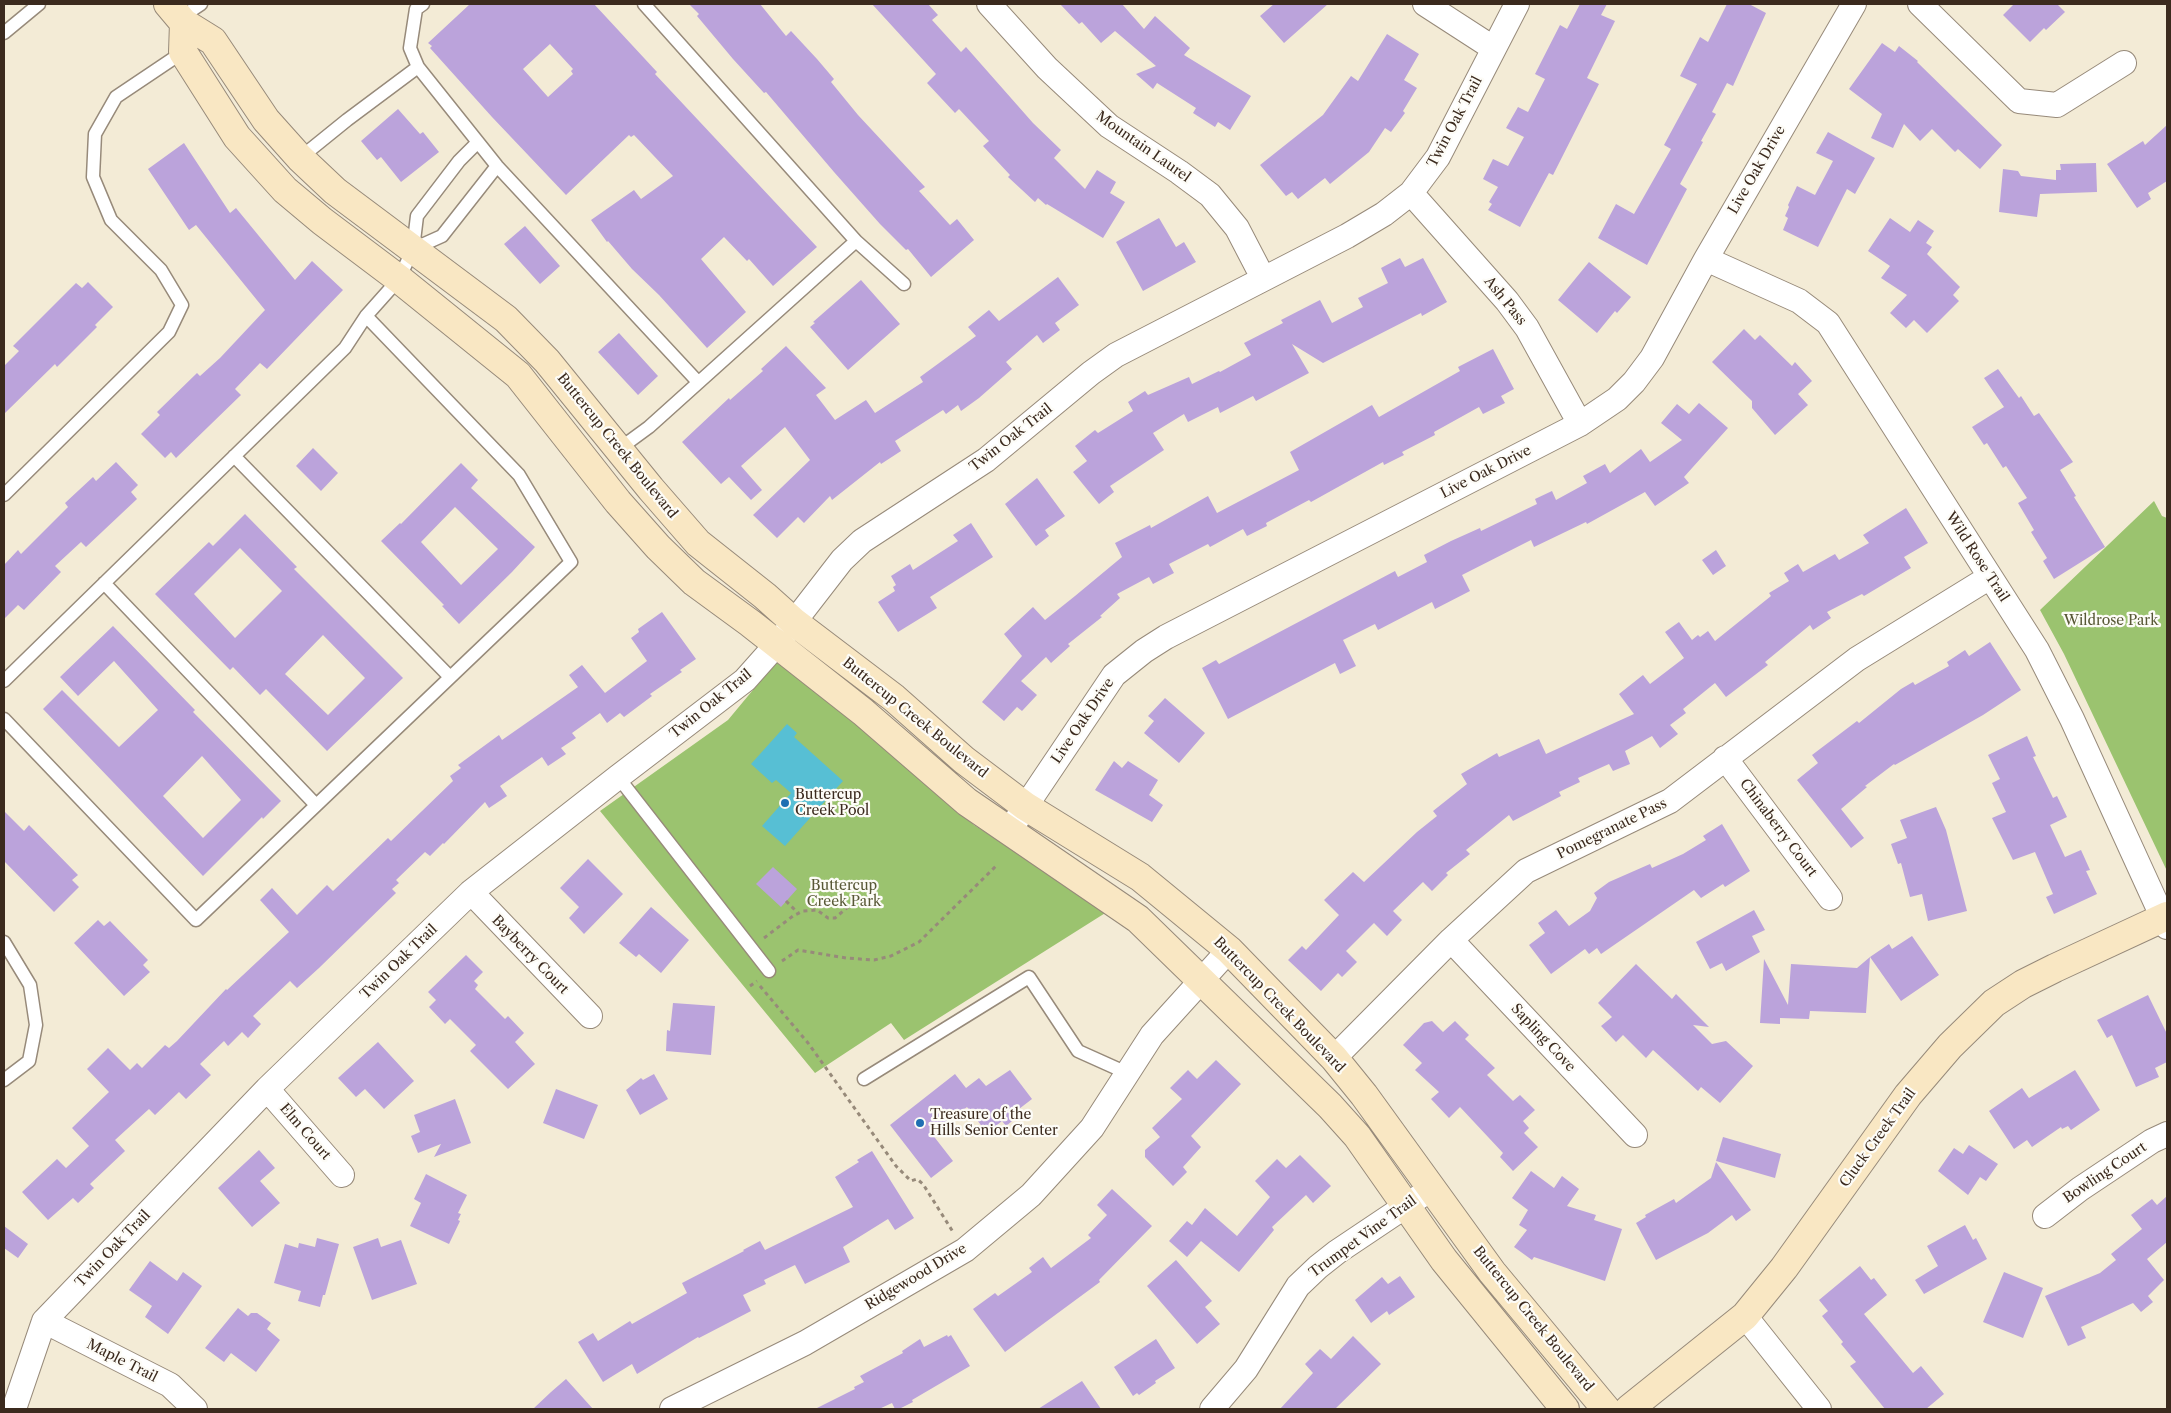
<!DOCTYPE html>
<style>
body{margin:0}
#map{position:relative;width:2171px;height:1413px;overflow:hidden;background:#f3ebd6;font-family:"Libre Caslon Text",serif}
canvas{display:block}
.frame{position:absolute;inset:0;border:5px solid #3b2a1e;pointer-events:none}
</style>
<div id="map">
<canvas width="2171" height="1413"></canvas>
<div class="frame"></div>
</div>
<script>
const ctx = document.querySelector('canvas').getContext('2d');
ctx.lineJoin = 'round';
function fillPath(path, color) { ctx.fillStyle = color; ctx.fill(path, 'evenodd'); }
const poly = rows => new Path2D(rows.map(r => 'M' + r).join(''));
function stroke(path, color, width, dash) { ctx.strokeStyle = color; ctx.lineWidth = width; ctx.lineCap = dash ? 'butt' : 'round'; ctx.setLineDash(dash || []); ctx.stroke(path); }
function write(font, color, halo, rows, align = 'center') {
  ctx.font = font + ' "Libre Caslon Text",serif'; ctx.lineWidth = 4.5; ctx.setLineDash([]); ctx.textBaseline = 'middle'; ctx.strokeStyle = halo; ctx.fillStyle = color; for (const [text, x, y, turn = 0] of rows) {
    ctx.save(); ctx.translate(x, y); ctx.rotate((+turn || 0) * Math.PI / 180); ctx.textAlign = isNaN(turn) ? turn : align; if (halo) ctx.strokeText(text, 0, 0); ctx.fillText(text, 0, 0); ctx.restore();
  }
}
fillPath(poly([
 [2154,501,2162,516,2167,518,2167,871,2064,654,2040,610],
 [777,661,825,694,974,825,1110,910,904,1040,891,1023,815,1073,600,811,728,720]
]), '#9bc36f');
fillPath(poly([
 [787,724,797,733,794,737,843,781,785,846,762,826,791,793,776,780,772,783,751,764]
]), '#57bfd4');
fillPath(poly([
 [470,4,594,4,657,72,655,74,817,247,773,286,749,259,747,261,724,237,701,259,746,312,707,348,659,295,632,269,608,241,607,242,591,220,634,190,641,199,673,176,634,135,631,137,629,135,566,195,492,117,430,48,432,46,428,43],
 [550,44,573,69,571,71,573,74,548,97,523,69],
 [689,4,760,4,786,36,791,31,817,59,834,79,831,82,858,115,925,187,919,191,950,225,957,219,974,240,931,277,908,249,906,250,880,224,834,172,766,92,764,93,733,59,697,16,699,14],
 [872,4,928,4,938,15,932,20,961,52,966,47,1033,123,1061,150,1054,158,1085,189,1097,170,1116,182,1110,193,1125,202,1103,238,1047,204,1046,205,1038,198,1035,202,1008,177,1010,175,983,146,989,141,959,109,955,113,927,83,936,74],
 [1060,4,1122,4,1144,29,1155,16,1190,48,1184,55,1251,96,1230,130,1218,122,1215,127,1193,113,1196,108,1157,83,1153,89,1136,74,1156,66,1115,31,1101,43,1082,22,1079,24],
 [1274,4,1328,4,1284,43,1260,16],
 [1580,4,1607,4,1601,15,1615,21,1587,78,1599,84,1553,175,1549,173,1520,227,1488,210,1492,204,1489,202,1498,187,1483,179,1493,159,1508,166,1524,137,1506,128,1518,107,1528,112,1545,79,1535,74,1560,25,1567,29],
 [1727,4,1749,4,1766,13,1733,86,1727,83,1712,112,1716,114,1701,141,1703,142,1680,184,1687,189,1647,265,1598,238,1616,204,1634,214,1671,149,1664,145,1697,84,1680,76,1700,37,1708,42],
 [2014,4,2057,4,2065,12,2046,30,2044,28,2030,42,2003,15],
 [1387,34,1419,54,1404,80,1417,88,1403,111,1405,113,1391,132,1385,128,1369,152,1330,184,1325,178,1298,199,1292,192,1286,196,1260,165,1323,115,1351,76,1358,81],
 [1882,43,1895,52,1899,46,1918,61,1917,62,2002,145,1980,169,1958,149,1955,152,1932,129,1920,141,1904,124,1893,148,1871,138,1882,114,1849,89],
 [398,109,420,134,423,132,439,152,401,182,381,157,377,160,361,141],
 [2167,125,2167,181,2148,193,2151,199,2137,208,2107,164,2143,141,2145,145],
 [1828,132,1875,158,1855,194,1847,189,1818,247,1783,230,1788,218,1785,216,1789,207,1788,205,1797,186,1815,195,1833,161,1816,153],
 [184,143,230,213,236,208,295,280,312,261,343,290,267,369,260,363,235,389,241,395,176,458,171,452,165,458,141,434,160,415,157,412,197,373,200,376,220,358,265,310,196,225,189,230,148,169],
 [2096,163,2097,192,2040,194,2037,217,1999,212,2003,169,2018,171,2021,176,2056,180,2056,170,2061,170,2060,164],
 [1159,218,1176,247,1184,242,1196,262,1143,291,1116,242],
 [1890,218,1910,232,1918,220,1934,231,1926,243,1932,247,1927,254,1960,287,1953,295,1959,301,1927,333,1914,320,1906,328,1890,313,1907,295,1881,278,1890,266,1868,251],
 [525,226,560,266,540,284,504,244],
 [1400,258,1405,267,1423,258,1447,302,1422,316,1421,313,1323,363,1292,344,1309,373,1256,401,1253,396,1220,413,1218,407,1188,422,1184,414,1153,433,1164,450,1110,486,1114,492,1099,504,1073,472,1087,461,1075,446,1095,430,1098,433,1133,411,1128,402,1145,391,1148,395,1189,377,1192,384,1219,371,1220,372,1251,355,1244,343,1283,323,1281,320,1320,300,1332,323,1363,307,1358,298,1388,283,1381,268],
 [1589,262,1631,297,1617,313,1615,311,1597,333,1558,300],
 [1058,277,1079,305,1055,323,1060,330,1043,343,1037,335,1006,362,1012,369,979,398,961,411,958,405,946,414,943,410,895,441,901,451,881,464,880,462,832,500,830,496,804,523,798,517,777,538,753,515,810,460,785,427,741,466,762,490,751,500,729,477,721,484,682,442,729,398,730,400,763,371,761,369,786,346,826,388,816,395,835,420,866,400,875,413,923,382,920,377,976,336,968,327,989,310,999,321],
 [861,280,900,324,848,370,810,327,815,323,813,322],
 [88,282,113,307,95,325,97,327,57,367,55,364,4,414,4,366,19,351,13,346,76,283,82,288],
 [1744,329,1755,340,1760,335,1792,366,1795,362,1812,381,1798,394,1808,405,1775,435,1752,408,1752,401,1712,362],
 [619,333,658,376,638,395,598,352],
 [1493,349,1514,389,1501,396,1505,403,1483,414,1479,407,1434,432,1435,435,1402,452,1404,455,1384,465,1383,462,1311,502,1309,500,1266,523,1267,526,1247,536,1243,529,1210,547,1208,544,1169,564,1174,573,1153,584,1149,577,1117,594,1120,598,1100,616,1102,617,1068,644,1070,646,1051,663,1046,657,1021,681,1037,695,1022,711,1017,707,1004,721,982,702,1022,656,1004,634,1033,607,1045,620,1075,596,1122,557,1115,543,1150,525,1151,528,1208,496,1217,513,1299,470,1290,452,1372,405,1379,417,1460,371,1458,367],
 [1998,369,2019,398,2021,396,2034,416,2039,413,2073,462,2060,470,2076,496,2074,497,2105,547,2054,579,2043,561,2047,558,2031,532,2034,530,2018,503,2027,498,2006,466,2003,468,1987,443,1984,445,1972,427,2004,407,1984,378],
 [1699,403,1728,428,1684,477,1689,483,1655,506,1645,492,1587,524,1586,522,1534,547,1531,540,1462,575,1470,591,1435,609,1432,602,1378,630,1375,624,1343,640,1356,666,1340,674,1335,663,1228,719,1202,668,1216,660,1219,664,1395,571,1398,577,1427,562,1424,555,1451,541,1480,528,1481,531,1537,504,1535,499,1552,491,1556,500,1587,483,1583,476,1605,464,1610,473,1641,449,1650,462,1682,440,1661,423,1677,404,1689,414],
 [313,448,338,473,321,491,296,466],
 [116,462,138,485,131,492,137,499,86,547,81,542,55,566,61,572,24,610,18,605,4,619,4,565,18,550,21,554,68,507,65,503,93,477,96,481],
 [461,463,478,480,471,488,535,547,512,572,459,624,442,606,444,605,381,541,400,523,401,524],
 [455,507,498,549,461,585,421,542],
 [1037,478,1065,516,1045,530,1049,536,1036,546,1005,504],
 [1906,508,1928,543,1904,557,1911,568,1864,596,1862,594,1827,612,1831,618,1813,630,1810,625,1765,662,1768,665,1726,697,1715,683,1683,709,1686,713,1670,725,1678,734,1660,748,1652,736,1625,751,1630,764,1613,771,1609,764,1578,778,1580,782,1559,792,1561,796,1513,821,1509,815,1466,850,1470,854,1446,873,1448,875,1432,891,1423,882,1393,911,1402,920,1387,936,1374,923,1346,951,1357,962,1342,977,1338,973,1321,991,1288,960,1302,946,1306,950,1339,915,1324,900,1353,872,1364,882,1417,832,1437,816,1433,811,1467,784,1461,774,1497,753,1499,757,1539,739,1546,754,1634,714,1619,694,1643,675,1650,684,1684,658,1665,632,1679,622,1692,640,1698,635,1700,637,1708,631,1715,641,1771,596,1769,593,1789,581,1784,573,1798,564,1803,572,1835,554,1839,560,1869,543,1863,535],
 [245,514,297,567,294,569,403,678,327,751,266,689,260,695,233,667,230,670,155,594,209,542,213,546],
 [240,548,282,591,235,638,194,594],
 [323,635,365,678,328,715,285,674],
 [971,523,993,557,930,597,937,608,898,632,878,602,895,591,893,587,896,585,891,576,910,564,913,570,958,541,953,535],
 [1716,550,1726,566,1713,575,1702,560],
 [662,612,696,659,680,670,682,672,650,694,652,696,624,717,620,713,607,723,600,713,572,733,576,738,561,748,566,754,548,766,542,757,500,786,507,796,489,808,485,802,444,844,443,843,430,856,425,852,396,880,399,883,392,889,396,893,319,968,297,988,290,981,253,1016,261,1024,248,1038,242,1032,228,1046,224,1041,200,1064,211,1075,186,1099,179,1092,155,1115,149,1109,115,1140,125,1151,90,1184,94,1188,78,1203,73,1198,48,1220,22,1192,57,1159,66,1168,89,1146,72,1128,109,1092,87,1069,108,1048,130,1070,137,1063,142,1068,165,1045,169,1048,177,1041,226,989,227,990,289,932,260,900,272,888,297,915,327,885,333,891,388,838,391,841,453,781,450,776,461,768,458,765,499,735,502,740,578,687,569,675,582,665,605,693,647,661,631,638,639,632,638,629],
 [113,626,195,710,193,712,281,801,263,819,262,817,203,876,43,709,62,690,119,747,158,710,114,661,78,696,60,677],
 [202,756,241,800,203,838,163,796],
 [1990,642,2021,690,1983,715,1895,765,1894,764,1865,786,1867,787,1841,809,1864,838,1851,848,1797,780,1818,763,1812,755,1857,721,1859,723,1901,689,1913,682,1915,685,1949,666,1947,662,1965,650,1969,656],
 [1165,698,1205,733,1179,763,1144,733,1154,721,1148,716],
 [2027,736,2036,756,2033,757,2053,798,2057,796,2067,817,2050,825,2065,857,2081,850,2090,870,2086,871,2097,894,2054,914,2046,897,2053,894,2035,852,2013,860,1992,818,2006,812,1992,783,2000,779,1988,755],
 [1114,761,1122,768,1128,761,1158,780,1149,795,1163,805,1152,822,1095,790],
 [1936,807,1946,830,1967,911,1928,921,1922,894,1910,897,1901,863,1898,864,1891,844,1907,838,1900,820],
 [4,811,24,831,29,825,78,875,72,880,79,887,54,912,4,861],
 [1722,824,1750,871,1725,887,1723,884,1701,898,1694,890,1601,954,1597,948,1589,954,1585,949,1551,974,1529,945,1545,933,1538,923,1556,910,1569,926,1590,911,1597,898,1594,893,1609,882,1650,864,1652,868,1683,854,1706,840,1703,836],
 [588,859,623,894,584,934,569,918,579,907,560,888],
 [773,867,797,889,781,907,756,884],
 [651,907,689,940,661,973,639,954,636,957,619,943],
 [1754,910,1765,930,1752,936,1760,952,1726,971,1722,963,1710,969,1696,942],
 [98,920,104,926,110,921,148,960,143,965,150,972,124,996,74,943],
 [1912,936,1939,975,1901,1001,1870,957,1889,944,1892,949],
 [466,955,483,972,474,981,478,985,475,989,505,1019,508,1016,524,1033,515,1042,535,1064,508,1089,470,1051,476,1045,450,1019,445,1024,429,1007,436,1000,428,992],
 [1870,957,1866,1013,1810,1011,1809,1019,1780,1018,1780,1024,1760,1023,1764,959,1788,1005,1791,964,1857,968],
 [1636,964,1672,999,1676,994,1709,1027,1693,1025,1712,1044,1726,1041,1753,1066,1720,1103,1701,1087,1698,1091,1653,1050,1646,1058,1623,1035,1616,1042,1601,1026,1612,1017,1598,1003],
 [2148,995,2167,1034,2167,1062,2155,1068,2159,1077,2136,1087,2112,1035,2107,1038,2097,1020],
 [673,1003,715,1006,711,1055,666,1051,667,1030,670,1031],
 [1432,1021,1443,1032,1455,1021,1469,1035,1465,1039,1495,1068,1487,1075,1513,1101,1520,1095,1535,1110,1523,1121,1529,1128,1524,1133,1538,1147,1513,1171,1500,1157,1503,1153,1460,1107,1449,1118,1431,1099,1439,1092,1415,1070,1422,1063,1403,1045,1424,1023],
 [378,1042,414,1081,384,1109,365,1089,356,1097,338,1078],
 [1216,1060,1241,1084,1191,1136,1201,1147,1183,1167,1187,1172,1173,1186,1145,1157,1145,1150,1160,1137,1152,1128,1182,1099,1170,1088,1188,1070,1197,1079],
 [1010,1070,1032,1099,1019,1109,1022,1113,1006,1126,1002,1121,987,1133,967,1107,932,1134,953,1161,931,1178,890,1125,955,1074,966,1088,979,1078,986,1086],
 [2075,1070,2100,1110,2071,1130,2068,1126,2062,1129,2061,1127,2032,1147,2027,1140,2014,1149,1989,1111,2022,1088,2029,1098],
 [654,1074,668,1099,640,1115,626,1090,641,1078,643,1080],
 [556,1089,598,1105,584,1139,543,1123],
 [455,1099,471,1143,434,1157,441,1144,418,1153,411,1136,420,1132,414,1115],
 [1723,1137,1781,1154,1775,1178,1716,1161],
 [1969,1145,1998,1164,1986,1181,1980,1177,1968,1195,1938,1171,1954,1148,1963,1154],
 [259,1150,275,1168,260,1181,280,1203,252,1227,218,1188],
 [872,1151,914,1218,895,1230,888,1219,843,1247,850,1262,805,1284,795,1265,764,1280,766,1284,743,1295,751,1311,699,1338,698,1337,637,1374,632,1364,603,1382,578,1342,593,1333,598,1341,630,1321,632,1324,687,1293,682,1283,744,1251,743,1250,760,1241,765,1250,853,1207,835,1177,859,1162,857,1160],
 [1300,1155,1331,1186,1313,1203,1306,1195,1272,1227,1274,1230,1239,1272,1201,1241,1187,1257,1169,1241,1187,1221,1192,1225,1205,1208,1237,1236,1270,1197,1255,1181,1277,1159,1286,1168],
 [1716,1162,1751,1210,1736,1221,1732,1215,1708,1233,1656,1260,1636,1223,1646,1217,1645,1215,1674,1199,1676,1203,1711,1178],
 [1531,1171,1554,1188,1562,1176,1579,1189,1567,1206,1596,1215,1594,1220,1622,1229,1605,1281,1534,1257,1532,1260,1514,1247,1527,1230,1519,1225,1528,1210,1512,1198],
 [426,1174,467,1195,458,1213,461,1214,458,1220,460,1221,449,1244,410,1226,421,1203,414,1199],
 [1112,1189,1152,1226,1099,1280,1100,1282,1005,1352,973,1309,995,1293,998,1296,1032,1272,1029,1268,1043,1257,1051,1268,1091,1238,1088,1235,1107,1215,1097,1205],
 [2167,1196,2167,1242,2147,1259,2164,1280,2148,1296,2153,1302,2141,1312,2133,1303,2081,1327,2086,1338,2068,1346,2045,1296,2100,1273,2116,1260,2111,1254,2142,1229,2131,1215,2152,1199,2157,1205],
 [1965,1225,1973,1240,1976,1238,1987,1259,1924,1294,1915,1280,1938,1266,1927,1246],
 [4,1226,28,1244,18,1258,4,1248],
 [317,1238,339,1244,325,1295,323,1295,320,1307,298,1301,301,1291,274,1283,285,1244,298,1248,299,1243,315,1247],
 [378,1238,381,1247,401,1240,417,1284,372,1300,353,1247],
 [1176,1260,1212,1301,1205,1307,1220,1324,1197,1344,1147,1286],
 [150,1261,177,1281,183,1272,202,1286,168,1334,145,1317,152,1306,129,1290],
 [1860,1266,1871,1280,1874,1278,1887,1295,1864,1314,1913,1373,1921,1366,1944,1394,1926,1409,1885,1409,1850,1366,1856,1362,1841,1344,1843,1342,1822,1316,1828,1311,1819,1300],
 [2004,1272,2043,1288,2023,1338,1983,1322],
 [1400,1276,1415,1297,1389,1315,1387,1311,1371,1323,1355,1300,1382,1277,1388,1284],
 [238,1308,248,1316,251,1313,257,1313,271,1323,267,1329,280,1340,256,1372,231,1353,224,1362,205,1348],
 [947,1335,948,1337,951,1335,970,1366,912,1400,913,1402,899,1409,895,1409,892,1403,879,1409,815,1409,855,1389,854,1387,864,1382,860,1376,903,1353,902,1351,920,1339,924,1347],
 [1353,1336,1381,1364,1335,1409,1280,1409,1313,1373,1305,1364,1320,1349,1331,1359],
 [1156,1339,1175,1368,1155,1381,1156,1383,1139,1395,1137,1393,1133,1396,1114,1367],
 [566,1379,593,1409,533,1409,551,1392],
 [1082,1381,1101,1409,1038,1409]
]), '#bba3db');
const lane = poly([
 [423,4,416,9,410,48,418,67,497,166,698,382],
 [180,18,201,4],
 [4,33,39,4],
 [300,158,347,120,418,67],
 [856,241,904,284],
 [413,249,442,236,497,166],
 [619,449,649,427,856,241,644,4],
 [234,456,450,677],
 [4,495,169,332,182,305,161,270,111,220,93,177,95,134,116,97,183,52],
 [104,583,316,805],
 [4,681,345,348,366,316,399,279,413,249,417,216,459,161,478,142],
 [4,719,196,920,571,562,519,475,366,316],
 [618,777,769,971],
 [4,942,30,985,36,1025,29,1061,4,1080],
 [864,1079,1029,977,1078,1051,1127,1073]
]);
const street = poly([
 [989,4,1047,68,1109,126,1179,172,1210,195,1237,228,1263,278],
 [1425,4,1493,48],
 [1920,4,2019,101,2057,105,2124,63],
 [1411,193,1507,301,1527,328,1580,424],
 [1706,259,1799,301,1828,323,2037,650,2072,719,2167,927],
 [1725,758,1830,898],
 [1009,831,1114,675,1144,651,1166,637,1580,424,1617,399,1634,382,1652,358,1706,259,1854,4],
 [471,892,590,1016],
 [1451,940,1635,1135],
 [1334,1058,1451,940,1526,871,1670,801,1857,659,1990,577],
 [267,1089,342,1175],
 [2045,1216,2080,1189,2152,1141,2167,1134],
 [1745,1316,1819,1409],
 [44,1321,170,1385,195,1409],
 [14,1409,44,1321,267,1089,471,892,618,777,745,680,777,644,842,560,862,541,986,460,1091,373,1116,355,1347,236,1384,214,1411,193,1438,157,1517,4],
 [672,1409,805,1343,965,1250,1031,1195,1092,1128,1152,1035,1229,950],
 [1212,1409,1246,1369,1298,1286,1318,1267,1337,1252,1431,1189]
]);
const secondary = poly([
 [168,4,184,23,213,41,266,120,300,158,335,191,506,319,547,361,651,489,698,543,765,596,794,622,894,698,964,760,1025,806,1140,877,1229,950,1334,1058,1364,1095,1492,1272,1606,1409],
 [184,23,183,52,237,137,285,190,322,221,399,279,518,375,618,502,658,547,694,582,750,623,863,712,967,802,1138,919,1330,1106,1357,1136,1444,1260,1565,1409],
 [1629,1409,1745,1316,1784,1268,1908,1095,1950,1046,1994,1003,2023,984,2055,968,2167,916]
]);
stroke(lane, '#978a7a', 15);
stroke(street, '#978a7a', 26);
stroke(secondary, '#978a7a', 30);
stroke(poly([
 [786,901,798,913],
 [764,938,793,916,803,911,817,910,828,918,835,918,849,906],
 [782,961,798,950,846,958,874,960,891,956,919,942,996,866],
 [750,986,757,981],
 [760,986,808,1043,896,1166,911,1181,917,1179,923,1184,953,1232]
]), '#978a7a', 3, [4, 4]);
stroke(lane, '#fff', 12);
stroke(street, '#fff', 24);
stroke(secondary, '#f9e7c3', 28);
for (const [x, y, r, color] of [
 [785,803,5,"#1f6fb2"],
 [920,1123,5,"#1f6fb2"]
]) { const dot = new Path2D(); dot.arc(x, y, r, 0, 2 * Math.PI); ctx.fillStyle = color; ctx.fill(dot); stroke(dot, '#fdfcf7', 2); }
write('14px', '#3b2a1e', '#fdfcf7', [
 ["Twin Oak Trail",1455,122,-62],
 ["Mountain Laurel",1143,147,35],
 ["Live Oak Drive",1757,170,-60],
 ["Ash Pass",1505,301,51],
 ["Twin Oak Trail",1011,438,-38],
 ["Buttercup Creek Boulevard",617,446,51],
 ["Live Oak Drive",1486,472,-27],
 ["Wild Rose Trail",1977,557,57],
 ["Twin Oak Trail",711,704,-39],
 ["Buttercup Creek Boulevard",915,718,39],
 ["Live Oak Drive",1083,721,-56],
 ["Chinaberry Court",1778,828,53],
 ["Pomegranate Pass",1612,829,-26],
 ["Bayberry Court",530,955,46],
 ["Twin Oak Trail",399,962,-44],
 ["Buttercup Creek Boulevard",1279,1005,46],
 ["Sapling Cove",1543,1038,47],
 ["Elm Court",305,1132,49],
 ["Cluck Creek Trail",1878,1138,-54],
 ["Bowling Court",2105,1173,-34],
 ["Trumpet Vine Trail",1363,1237,-36],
 ["Twin Oak Trail",113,1249,-46],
 ["Ridgewood Drive",916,1277,-31],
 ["Buttercup Creek Boulevard",1533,1319,51],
 ["Maple Trail",122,1361,27]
]);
write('14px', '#585836', '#fdfcf7', [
 ["Wildrose Park",2111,621],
 ["Buttercup",844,886],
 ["Creek Park",844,902]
]);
write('14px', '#3b2a1e', '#fdfcf7', [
 ["Buttercup",795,795],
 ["Creek Pool",795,811],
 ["Treasure of the",930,1115],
 ["Hills Senior Center",930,1131]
], 'left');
</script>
